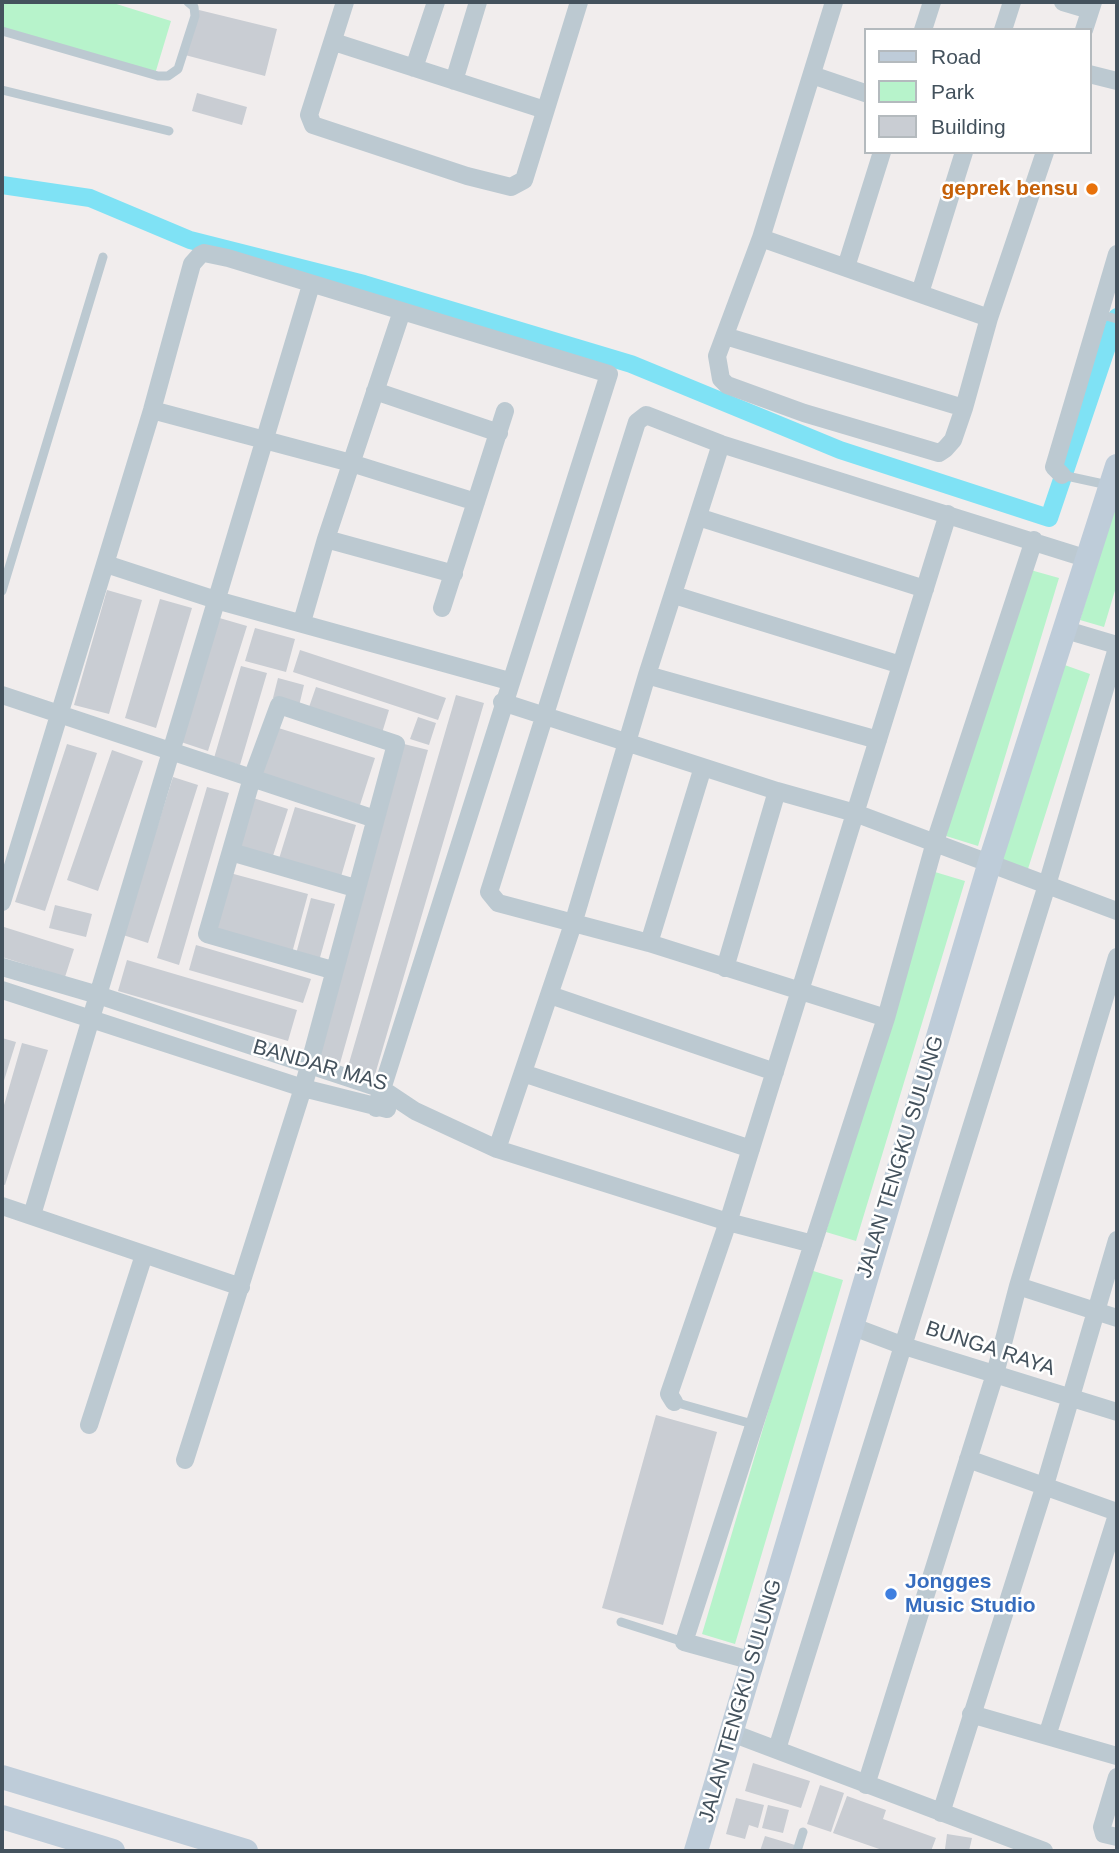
<!DOCTYPE html>
<style>
body{margin:0}
#map{position:relative;width:1119px;height:1853px;overflow:hidden;background:#f1eded;font-family:Helvetica,sans-serif}
canvas{display:block}
.frame{position:absolute;inset:0;border:4px solid #44525d;pointer-events:none}
.legend{position:absolute;left:864px;top:28px;width:228px;height:126px;box-sizing:border-box;background:#fff;border:2px solid #b4babe;margin:0;padding:9px 12px;list-style:none;font-size:21px;color:#44525d}
.legend li{display:flex;align-items:center;gap:14px;height:35px}
.legend b{width:35px;border:2px solid #b4babe}
</style>
<div id="map">
<canvas width="1119" height="1853"></canvas>
<div class="frame"></div>
<ul class="legend">
<li><b style="height:9px;background:#beccd9"></b>Road</li>
<li><b style="height:19px;background:#b7f3cb"></b>Park</li>
<li><b style="height:19px;background:#c9cdd3"></b>Building</li>
</ul>
</div>
<script>
const ctx = document.querySelector('canvas').getContext('2d');
ctx.lineJoin = 'round';
function fillPath(path, color) { ctx.fillStyle = color; ctx.fill(path, 'evenodd'); }
const poly = rows => new Path2D(rows.map(r => 'M' + r).join(''));
function stroke(path, color, width, dash) { ctx.strokeStyle = color; ctx.lineWidth = width; ctx.lineCap = dash ? 'butt' : 'round'; ctx.setLineDash(dash || []); ctx.stroke(path); }
function write(font, color, halo, rows, align = 'center') {
  ctx.font = font + ' Helvetica,sans-serif'; ctx.lineWidth = 5; ctx.setLineDash([]); ctx.textBaseline = 'middle'; ctx.strokeStyle = halo; ctx.fillStyle = color; for (const [text, x, y, turn = 0] of rows) {
    ctx.save(); ctx.translate(x, y); ctx.rotate((+turn || 0) * Math.PI / 180); ctx.textAlign = isNaN(turn) ? turn : align; if (halo) ctx.strokeText(text, 0, 0); ctx.fillText(text, 0, 0); ctx.restore();
  }
}
fillPath(poly([
 [2,2,110,2,171,21,155,74,2,28],
 [1117,497,1117,584,1104,627,1080,620],
 [1027,569,1059,578,978,846,946,836],
 [1059,663,1090,674,1027,872,999,865],
 [935,872,965,881,856,1241,826,1232],
 [810,1270,843,1280,735,1644,702,1634]
]), '#b7f3cb');
stroke(poly([
 [2,185,90,198,190,240,364,284,631,364,840,450,1049,518,1117,317]
]), '#7fe2f5', 18);
fillPath(poly([
 [199,10,277,29,265,76,185,55],
 [197,93,247,107,242,125,192,111],
 [107,590,142,600,109,714,74,705],
 [160,599,192,608,156,728,125,718],
 [216,617,247,626,208,751,178,741],
 [255,628,295,639,286,672,245,661],
 [300,650,446,698,438,720,293,672],
 [241,666,267,673,240,765,214,758],
 [278,678,304,685,299,706,273,698],
 [316,687,389,710,382,733,308,710],
 [456,695,484,703,374,1078,347,1070],
 [418,717,436,723,429,745,410,739],
 [272,726,375,758,360,805,257,774],
 [400,743,428,750,339,1067,311,1059],
 [67,744,97,753,45,911,15,902],
 [112,750,143,761,98,891,67,880],
 [173,777,198,785,148,943,123,935],
 [207,787,229,793,179,965,157,958],
 [250,797,288,809,271,862,233,850],
 [295,807,356,825,340,880,278,862],
 [230,873,308,894,292,953,214,933],
 [311,898,335,904,319,961,296,954],
 [55,905,92,914,86,937,49,928],
 [4,927,74,949,65,977,2,957],
 [196,945,311,979,303,1003,189,970],
 [127,960,297,1010,288,1041,118,991],
 [2,1038,16,1042,2,1087],
 [22,1043,48,1050,5,1185,2,1184,2,1112],
 [656,1415,717,1432,663,1625,602,1608],
 [753,1763,810,1781,801,1808,745,1791],
 [820,1785,844,1793,831,1832,807,1824],
 [847,1796,886,1810,883,1819,936,1838,931,1851,885,1851,833,1833],
 [736,1798,764,1805,758,1828,749,1825,745,1839,726,1834],
 [768,1805,789,1810,783,1833,762,1828],
 [947,1834,972,1838,969,1851,945,1849],
 [765,1836,795,1845,793,1851,760,1851]
]), '#c9cdd3');
stroke(poly([
 [2,31,158,76,168,76,178,69,195,16,194,7,188,2],
 [2,90,169,131],
 [1099,314,1117,319],
 [1062,475,1108,485],
 [2,591,103,257],
 [674,1402,756,1425],
 [621,1622,684,1642],
 [797,1851,803,1832]
]), '#bcc9d1', 9);
stroke(poly([
 [345,2,309,115,313,125,467,176,511,187,524,180,579,2],
 [834,2,761,238,717,356,721,379,727,385,804,413,939,453,945,449,953,440,964,408,989,318,1045,152],
 [1063,2,1090,10],
 [923,30,932,2],
 [1003,30,1012,2],
 [1084,30,1093,2],
 [334,42,545,110],
 [414,68,436,2],
 [1089,74,1117,81],
 [812,75,865,93],
 [454,81,478,2],
 [761,238,989,318],
 [846,267,882,152],
 [920,293,964,152],
 [725,336,964,408],
 [375,391,499,433],
 [152,410,351,463,476,502],
 [1062,475,1054,467,1117,254],
 [698,517,925,589],
 [326,539,454,574],
 [106,564,216,600,509,681],
 [674,595,901,665],
 [442,608,505,411],
 [302,622,326,539,402,311],
 [1066,630,1117,645],
 [647,675,878,740],
 [2,695,375,819],
 [502,702,777,791,855,813,1117,911],
 [231,852,355,888],
 [2,902,152,410,192,264,200,255,204,253,228,258,609,374,376,1108],
 [649,943,703,767],
 [2,967,98,995,382,1089,415,1111,497,1149,728,1222,813,1244],
 [725,968,777,791],
 [2,990,303,1088,387,1109],
 [550,995,775,1072],
 [886,1018,649,943,498,903,489,892,637,422,646,415,721,444,1088,559],
 [523,1073,751,1149],
 [497,1149,573,924,647,675,721,444],
 [2,1206,241,1287],
 [32,1215,311,285],
 [1018,1286,1117,1318],
 [851,1326,904,1346,1117,1412],
 [674,1402,669,1394,730,1216,948,514],
 [89,1425,144,1255],
 [968,1459,1117,1512],
 [185,1460,303,1088,396,744,279,705,252,778,207,934,332,970],
 [753,1661,684,1642,886,1018,935,842,1034,540],
 [971,1714,1117,1756],
 [732,1733,1044,1851],
 [1047,1736,1117,1515],
 [777,1749,1047,885,1117,648],
 [1117,1777,1102,1827,1104,1834,1117,1837],
 [866,1785,995,1374,1018,1286,1117,957],
 [941,1813,1045,1485,1117,1240]
]), '#bcc9d1', 18);
stroke(poly([
 [2,1777,246,1851],
 [2,1817,113,1851],
 [696,1851,990,862,1117,466]
]), '#beccd9', 24);
for (const [x, y, r, color] of [
 [1092,189,7,"#e8710a"],
 [891,1594,7,"#3f7fe0"]
]) { const dot = new Path2D(); dot.arc(x, y, r, 0, 2 * Math.PI); ctx.fillStyle = color; ctx.fill(dot); stroke(dot, '#fff', 2.5); }
write('bold 21px', '#c56008', '#fff', [
 ["geprek bensu",1078,189]
], 'right');
write('21px', '#44525d', '#fff', [
 ["BANDAR MAS",320,1066,16],
 ["JALAN TENGKU SULUNG",901,1157,-73],
 ["BUNGA RAYA",990,1349,18],
 ["JALAN TENGKU SULUNG",741,1701,-74]
]);
write('bold 21px', '#366cbe', '#fff', [
 ["Jongges",905,1582],
 ["Music Studio",905,1606]
], 'left');
</script>
